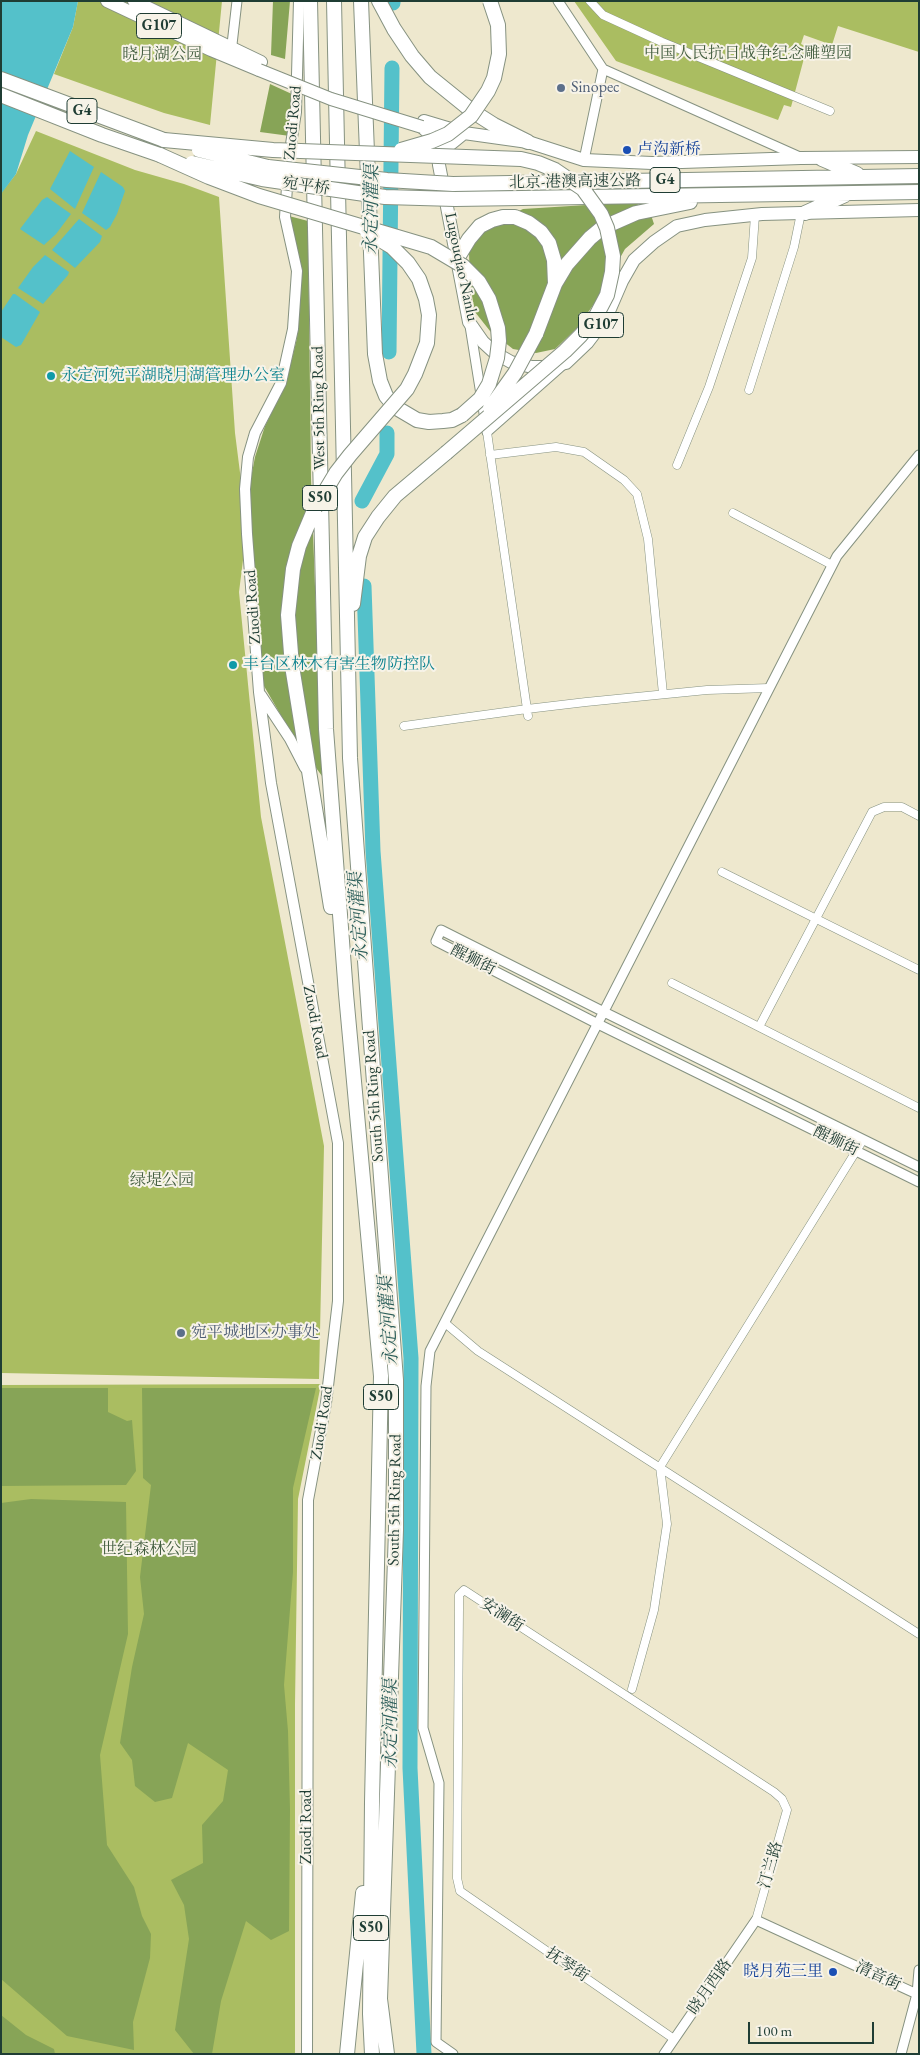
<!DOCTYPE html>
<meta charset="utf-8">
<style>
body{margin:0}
#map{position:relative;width:920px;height:2055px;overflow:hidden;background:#eee8ce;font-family:"EB Garamond",serif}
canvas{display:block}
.frame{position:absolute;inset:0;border:2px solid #1f3d34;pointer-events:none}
.scale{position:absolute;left:748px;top:2022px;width:126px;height:22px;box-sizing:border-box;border:2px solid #1f3d34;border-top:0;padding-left:6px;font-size:15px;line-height:18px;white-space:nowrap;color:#1f3d34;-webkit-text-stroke:4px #f7f3e8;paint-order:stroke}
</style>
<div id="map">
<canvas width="920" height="2055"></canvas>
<div class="frame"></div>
<div class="scale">100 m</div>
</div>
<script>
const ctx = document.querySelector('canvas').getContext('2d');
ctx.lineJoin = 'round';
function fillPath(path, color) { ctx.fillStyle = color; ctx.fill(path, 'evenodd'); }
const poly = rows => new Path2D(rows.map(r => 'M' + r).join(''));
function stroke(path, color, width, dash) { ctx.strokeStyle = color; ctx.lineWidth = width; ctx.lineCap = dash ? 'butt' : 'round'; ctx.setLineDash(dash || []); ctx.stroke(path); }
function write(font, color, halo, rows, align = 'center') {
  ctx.font = font + ' "EB Garamond","Noto Serif SC",serif'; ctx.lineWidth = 4; ctx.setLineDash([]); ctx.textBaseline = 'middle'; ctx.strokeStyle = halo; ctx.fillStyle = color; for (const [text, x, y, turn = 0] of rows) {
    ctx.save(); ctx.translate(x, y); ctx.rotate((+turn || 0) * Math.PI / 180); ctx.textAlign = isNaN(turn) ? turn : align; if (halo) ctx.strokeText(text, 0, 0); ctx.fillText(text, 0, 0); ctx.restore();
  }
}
fillPath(poly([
 [78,1,222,1,210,125,164,113,54,74,73,27],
 [574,1,919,1,919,52,838,26,832,45,804,35,801,44,807,47,791,107,784,105,778,120,616,61],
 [36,131,135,170,184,184,219,197,235,433,247,528,239,592,261,817,324,1146,319,1379,1,1373,1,193,16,174],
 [321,1384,298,1499,295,1704,295,2054,1,2054,1,1385]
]), '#aabd61');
fillPath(poly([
 [273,1,290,1,285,59,271,55],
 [270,84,294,95,290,136,260,132],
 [634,202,650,212,654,224,625,249,596,301,577,328,555,349,536,353,513,349,490,331,475,312,470,285,469,252,474,238,487,226,523,209],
 [289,216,308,221,311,478,322,776,294,738,264,686,250,541,250,483,255,457,265,426,286,383,297,338,300,273],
 [1,1388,108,1388,108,1412,127,1421,132,1420,136,1471,126,1485,1,1486],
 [142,1388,316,1388,293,1488,293,1572,284,1685,288,1731,290,1810,289,1931,271,1940,246,1921,221,2001,212,2054,194,2054,175,2030,189,1939,184,1905,171,1880,203,1863,202,1825,223,1801,228,1770,188,1743,172,1798,155,1802,135,1786,132,1760,120,1743,132,1667,144,1614,140,1577,151,1485,143,1478],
 [31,1499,126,1502,128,1634,100,1755,107,1845,134,1887,142,1916,151,1934,150,1958,133,2022,134,2050,67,2036,1,1979,1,1503],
 [1,2015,26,2035,54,2049,55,2054,1,2054]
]), '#87a457');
fillPath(poly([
 [1,1,78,1,73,27,28,135,16,174,1,194],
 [70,151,94,167,75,209,50,189],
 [101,172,123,187,125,191,117,214,110,227,106,230,82,213],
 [47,197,71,214,56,234,44,245,20,229,42,200],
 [79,219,102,236,100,242,75,268,52,250],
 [45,255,69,272,68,275,43,304,18,288,33,267],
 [13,294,15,294,40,312,21,345,16,347,1,337,1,312]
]), '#54c1ca');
stroke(poly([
 [393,3,393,1],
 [389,352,392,68],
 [362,501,387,454,387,433],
 [364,586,373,851,411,1358,410,1768,424,2054]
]), '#54c1ca', 15);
const minor = poly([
 [590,1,603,15,662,42,830,111],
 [749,390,794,247,801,213],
 [487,432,528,716],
 [490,455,556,447,584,452,624,480,637,494,648,539,663,694],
 [677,465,709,387,752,258,755,215],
 [733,513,832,565],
 [404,726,527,709,586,702,707,690,769,688],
 [722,872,919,970],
 [672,983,919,1108],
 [759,1027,872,812,884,807,902,807,919,816],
 [445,1323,478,1351,919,1634],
 [632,1689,654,1610,667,1524,660,1467,863,1140],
 [674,2039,460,1891,457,1878,459,1608,459,1595,464,1590,774,1792,782,1799,787,1810,756,1920]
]);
const tertiary = poly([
 [558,1,603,69,800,157],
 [231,53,237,1],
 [584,160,603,69],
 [470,326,487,432],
 [487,432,564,364],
 [919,1167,604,1012,441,930,436,941,598,1024,919,1182],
 [453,2054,436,2042,439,1783,423,1728,426,1386,430,1351,837,556,919,455],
 [664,2054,756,1920,919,1995],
 [901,2054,917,1994,919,1970]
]);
const secondary = poly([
 [299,1,296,112,289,157,285,217,297,271,293,329,281,383,255,433,248,457,245,489,247,534,259,692,271,783,338,1143,338,1301,326,1403,308,1500,307,2054],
 [261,695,290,739,305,768]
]);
const trunk = poly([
 [107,1,211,50,259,70],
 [134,1,261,62],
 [424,121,464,133,528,142,584,160,652,163,801,158,919,157],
 [422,127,432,136,437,147,439,165,469,322,483,342,495,353,511,362,532,367,547,367,566,363,587,343,606,318,622,281,634,260,654,242,677,226,705,220,762,214,919,210],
 [439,163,442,153,448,146,464,133]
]);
const motorway = poly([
 [310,1,326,729,346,994,381,1376,372,1802,370,2014,372,2054],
 [334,1,350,758,396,1380,396,1530,380,1999,387,2054],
 [361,1,375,354,380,381,386,396,395,407,417,420,429,422,443,421,452,420,462,415],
 [379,1,394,29,412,56,430,77,472,111,494,125,528,142],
 [1,79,164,140],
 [1,95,102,135,160,155],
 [822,159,857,174],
 [453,184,919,176],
 [455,199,919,192],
 [805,213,845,195],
 [458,257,469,239,480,226,492,220,503,217,515,217,529,223,541,232,549,243,554,260,555,284],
 [536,334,555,284,567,264,590,238,602,228,636,213,690,202],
 [315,508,299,546,293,569,288,615,292,666,331,907],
 [353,604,359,556,365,537,378,517,395,496,446,453],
 [347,2054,363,1893]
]);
stroke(minor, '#869281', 9);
stroke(tertiary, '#869281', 11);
stroke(secondary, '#869281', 12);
stroke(trunk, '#869281', 14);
stroke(motorway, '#869281', 16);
stroke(minor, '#fff', 8);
stroke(tertiary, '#fff', 9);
stroke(secondary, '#fff', 10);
stroke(trunk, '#fff', 12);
stroke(motorway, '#fff', 14);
const trunkBridge = poly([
 [259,70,331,99,422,127]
]);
const motorwayBridge = poly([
 [164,140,273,150,521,159,538,163,555,170,583,189,601,214,607,228,613,256,612,272,607,295,596,316,581,335,565,351,446,453],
 [199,150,268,167,387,180,453,184],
 [401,150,432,141,448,134,471,116,488,91,494,78,499,54,498,25,490,1],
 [160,155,209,177,259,196,431,247,463,266,479,282,489,299,498,328,499,341,497,358,489,384,480,399,462,415],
 [192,163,262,179,385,197,455,199],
 [490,408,515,373,536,334],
 [315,508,336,473,350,455,407,389,415,374,427,343,429,315,426,299,419,279,408,263,392,247,367,232]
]);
stroke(trunkBridge, '#869281', 14, []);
stroke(motorwayBridge, '#869281', 16, []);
stroke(trunkBridge, '#fff', 12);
stroke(motorwayBridge, '#fff', 14);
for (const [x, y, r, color] of [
 [561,88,5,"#5c6f8a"],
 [627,150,5,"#1a4fb4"],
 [51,376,5,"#0f9aa8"],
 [233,665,5,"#0f9aa8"],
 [181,1333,5,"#5c6f8a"],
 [833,1972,5,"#1a4fb4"]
]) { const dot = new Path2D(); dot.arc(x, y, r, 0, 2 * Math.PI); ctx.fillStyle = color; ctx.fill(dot); stroke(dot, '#f7f3e8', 2); }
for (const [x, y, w] of [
 [159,26,45],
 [82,111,30],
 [665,180,30],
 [601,325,45],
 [320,498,35],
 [381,1397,35],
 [371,1928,35]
]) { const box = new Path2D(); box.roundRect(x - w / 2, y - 12.5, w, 25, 4); ctx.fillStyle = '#f7f3e8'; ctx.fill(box); stroke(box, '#1f3d34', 1); }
write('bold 15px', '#1f3d34', null, [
 ["G107",159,26],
 ["G4",82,111],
 ["G4",665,180],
 ["G107",601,325],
 ["S50",320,498],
 ["S50",381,1397],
 ["S50",371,1928]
]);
write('16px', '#425d3f', '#f7f3e8', [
 ["中国人民抗日战争纪念雕塑园",748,54],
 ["晓月湖公园",162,55],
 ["绿堤公园",162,1181],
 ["世纪森林公园",149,1550]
]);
write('16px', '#4e5e75', '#f7f3e8', [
 ["Sinopec",571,88],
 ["宛平城地区办事处",191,1333]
], 'left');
write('16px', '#1f3d34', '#f7f3e8', [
 ["Zuodi Road",293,123,-85],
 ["北京-港澳高速公路",575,182,-1],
 ["宛平桥",306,186,8],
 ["Lugouqiao Nanlu",461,267,78],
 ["West 5th Ring Road",319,408,-91],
 ["Zuodi Road",253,607,-94],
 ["醒狮街",473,960,27],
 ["Zuodi Road",315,1022,79],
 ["South 5th Ring Road",374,1096,-94],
 ["醒狮街",836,1141,26],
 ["Zuodi Road",322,1423,-81],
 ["South 5th Ring Road",395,1500,-89],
 ["安澜街",502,1615,33],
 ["Zuodi Road",307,1827,-90],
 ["汀兰路",771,1865,-74],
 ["抚琴街",567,1965,34],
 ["清音街",878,1976,25],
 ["晓月西路",710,1987,-55]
]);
write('16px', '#164399', '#f7f3e8', [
 ["卢沟新桥",637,150],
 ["晓月苑三里",823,1972,"right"]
], 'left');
write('16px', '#0d838f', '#f7f3e8', [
 ["永定河宛平湖晓月湖管理办公室",61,376],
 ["丰台区林木有害生物防控队",243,665]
], 'left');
write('italic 18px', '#2c5e5a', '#f7f3e8', [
 ["永定河灌渠",372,210,-89],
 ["永定河灌渠",359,917,-94],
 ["永定河灌渠",389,1321,-94],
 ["永定河灌渠",391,1724,-90]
]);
</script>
